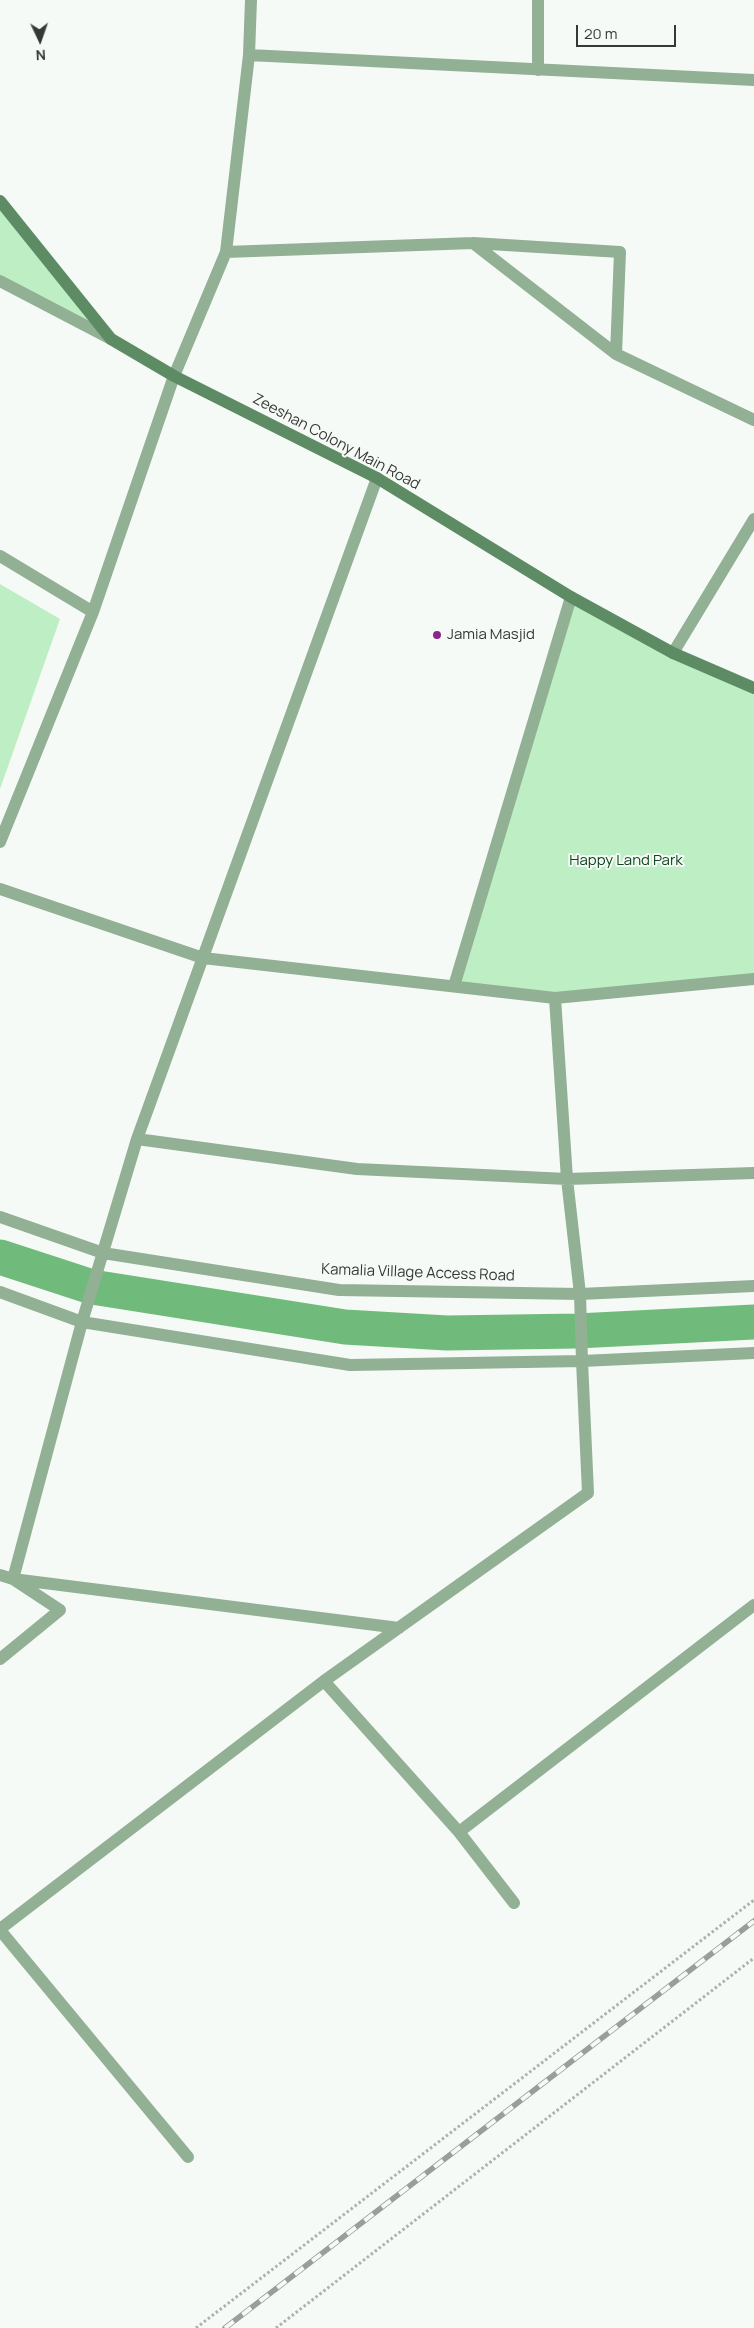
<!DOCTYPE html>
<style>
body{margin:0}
#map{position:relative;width:754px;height:2328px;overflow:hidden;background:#f6faf6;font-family:Manrope,sans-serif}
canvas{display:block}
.north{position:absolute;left:15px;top:15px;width:50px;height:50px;-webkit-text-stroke:4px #f6faf6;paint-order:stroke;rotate:177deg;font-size:14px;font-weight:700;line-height:20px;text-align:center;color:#363836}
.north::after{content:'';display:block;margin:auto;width:18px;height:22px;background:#363836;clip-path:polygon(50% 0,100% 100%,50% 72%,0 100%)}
.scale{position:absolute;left:576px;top:25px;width:100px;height:22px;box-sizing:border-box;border:2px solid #363836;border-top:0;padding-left:6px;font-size:15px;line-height:18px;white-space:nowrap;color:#363836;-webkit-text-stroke:4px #f6faf6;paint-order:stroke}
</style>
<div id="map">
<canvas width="754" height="2328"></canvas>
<div class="north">N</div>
<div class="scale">20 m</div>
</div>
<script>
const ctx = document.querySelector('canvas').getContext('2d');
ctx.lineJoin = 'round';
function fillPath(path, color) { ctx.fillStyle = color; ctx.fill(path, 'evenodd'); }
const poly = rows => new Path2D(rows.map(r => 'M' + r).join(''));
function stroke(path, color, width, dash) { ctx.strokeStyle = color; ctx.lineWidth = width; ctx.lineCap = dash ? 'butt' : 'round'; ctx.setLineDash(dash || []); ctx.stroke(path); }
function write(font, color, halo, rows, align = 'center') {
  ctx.font = font + ' Manrope,sans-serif'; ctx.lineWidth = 4; ctx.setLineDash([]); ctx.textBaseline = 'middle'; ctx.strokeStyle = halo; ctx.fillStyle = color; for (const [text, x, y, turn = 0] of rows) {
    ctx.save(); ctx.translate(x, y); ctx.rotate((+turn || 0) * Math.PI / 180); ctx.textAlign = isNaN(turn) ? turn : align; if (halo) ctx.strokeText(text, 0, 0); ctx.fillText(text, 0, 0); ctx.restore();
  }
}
fillPath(poly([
 [0,201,111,339,0,281],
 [0,584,60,619,0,789],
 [571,597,754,688,754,974,555,998,454,986]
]), '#beeec3');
stroke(poly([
 [0,1257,92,1287,345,1327,447,1333,577,1331,754,1322]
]), '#70bb7c', 35);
stroke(poly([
 [196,2328,754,1900],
 [276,2328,754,1958]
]), '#aeb1ae', 3, [2.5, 2.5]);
stroke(poly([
 [249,55,754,80],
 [538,70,538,0],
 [473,243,616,354,754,420],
 [226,252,473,243,620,252,616,354],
 [0,281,111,339],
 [0,556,93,612],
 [673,653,754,519],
 [0,842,93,612,174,376,226,252,249,55,251,0],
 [0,889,203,958,555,998,754,979],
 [454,986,571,597],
 [555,998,567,1179,580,1294,582,1361,754,1353],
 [137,1139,357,1169,567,1179,754,1173],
 [0,1217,103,1253,339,1290,580,1294,754,1286],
 [0,1292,82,1322,350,1365,582,1361,588,1493,324,1681,0,1929],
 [0,1575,13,1579,399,1628],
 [0,1659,60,1610,13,1579,82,1322,137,1139,377,478],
 [324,1681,459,1832,754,1605],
 [459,1832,514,1903],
 [0,1930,188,2157]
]), '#91b094', 12);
stroke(poly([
 [0,201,111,339,174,376,377,478,571,597,673,653,754,688]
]), '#5d8c64', 12);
const rail = poly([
 [225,2328,754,1921]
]);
stroke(rail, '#9a9d9a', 5.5);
stroke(rail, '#f6faf6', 4, [11]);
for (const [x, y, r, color] of [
 [437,635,5,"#8c258b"]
]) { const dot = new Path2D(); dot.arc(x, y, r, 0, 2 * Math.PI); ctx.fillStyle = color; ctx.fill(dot); stroke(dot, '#f6faf6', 2); }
write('15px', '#363836', '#f6faf6', [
 ["Zeeshan Colony Main Road",336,442,28],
 ["Kamalia Village Access Road",418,1273,2]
]);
write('15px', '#363836', '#f6faf6', [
 ["Jamia Masjid",447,635]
], 'left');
write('15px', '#10471f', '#f6faf6', [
 ["Happy Land Park",626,861]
]);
</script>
